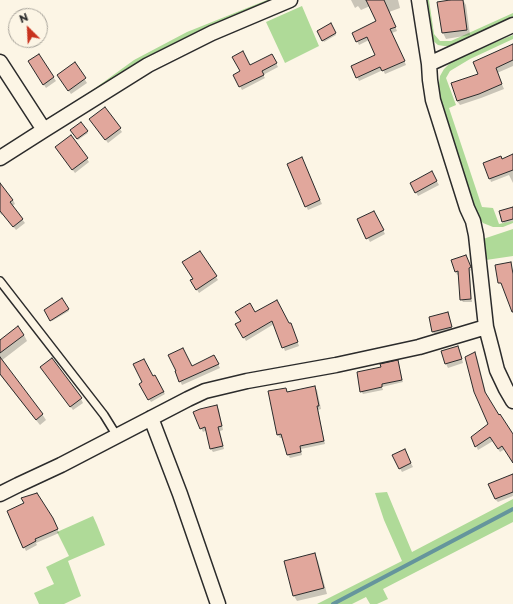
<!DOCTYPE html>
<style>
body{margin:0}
#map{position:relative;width:513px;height:604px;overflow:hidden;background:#fcf5e5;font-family:"Playpen Sans",sans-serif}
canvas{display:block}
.north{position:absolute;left:8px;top:8px;width:40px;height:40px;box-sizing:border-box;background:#fcf5e5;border:1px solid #a8a49b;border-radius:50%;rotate:336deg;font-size:11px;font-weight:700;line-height:16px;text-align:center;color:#2b2b2b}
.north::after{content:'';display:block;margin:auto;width:14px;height:18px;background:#c8321e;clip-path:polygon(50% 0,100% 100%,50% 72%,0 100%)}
</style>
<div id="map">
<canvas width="513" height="604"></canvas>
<div class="north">N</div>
</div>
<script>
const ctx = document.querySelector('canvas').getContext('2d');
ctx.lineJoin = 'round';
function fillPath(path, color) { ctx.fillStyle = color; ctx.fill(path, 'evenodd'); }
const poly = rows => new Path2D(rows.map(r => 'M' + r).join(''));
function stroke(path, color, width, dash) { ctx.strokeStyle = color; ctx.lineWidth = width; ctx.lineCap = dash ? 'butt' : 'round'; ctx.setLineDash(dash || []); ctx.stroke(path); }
fillPath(poly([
 [267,0,279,0,0,152,94,89,134,60,187,32],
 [424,0,429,0,434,34,440,41,451,41,513,13,513,20,453,46,444,46,438,45,431,39],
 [302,6,319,46,285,63,266,22],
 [513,35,513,39,470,59,450,71,446,78,456,105,449,108,482,207,493,208,499,224,513,221,513,223,503,227,493,227,483,223,478,218,439,98,439,84,440,76,444,69,450,63,470,52],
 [513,229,513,256,486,260,483,239],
 [387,492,412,552,513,499,513,522,383,589,388,599,377,604,370,604,366,597,352,604,317,604,402,561,384,520,375,493],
 [93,516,97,525,105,545,68,561,81,596,64,604,39,604,34,593,54,584,46,567,69,556,57,532]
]), '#afda98');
fillPath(poly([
 [351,0,398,0,400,8,389,12,397,31,392,33,406,65,385,74,383,70,359,81,357,77,376,56,369,40,359,45,357,41,377,22,370,6,361,10,358,6,355,8],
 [456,0,463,0,466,5,470,35,446,39,443,33,438,3],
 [330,24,336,35,324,42,318,32],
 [513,45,513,66,497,73,504,89,481,98,460,105,457,101,479,75],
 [38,55,56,81,46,88,31,65],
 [272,55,278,67,263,75,265,78,242,90,234,75],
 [75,64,87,83,71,94,61,79],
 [93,123,120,129,122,132,108,143],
 [81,124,88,133,78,140,71,131],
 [58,151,87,159,89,162,75,173],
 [513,155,513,183,509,175,491,182,490,179],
 [304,162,322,204,308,210,306,206],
 [432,173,439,185,418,196,411,183],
 [0,185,13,200,15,204,12,206,25,223,16,230,3,214,2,215,0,213],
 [376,216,385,234,370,242,358,220],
 [513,217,513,221,504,223,503,222],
 [200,252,218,280,199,293,191,280,194,279],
 [466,256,471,270,470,271,472,302,463,302,461,299,459,274,457,275,456,272,452,261],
 [62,299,69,311,52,321,45,310],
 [254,313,292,327,299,346,285,351,274,324,246,341,237,325],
 [447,313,449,317,453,331,436,336,433,332,430,318],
 [24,335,27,341,1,361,42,414,46,420,40,425,0,375,0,342],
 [458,347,460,351,463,363,448,368,446,364,442,351],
 [475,354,477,357,487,397,499,417,513,436,513,462,505,449,500,452,493,441,478,450,472,437,489,424],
 [214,356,220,368,182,385,180,381,192,367],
 [397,361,399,364,403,382,382,387,383,390,363,394,361,391,382,368],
 [44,371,81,399,83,403,73,410],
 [155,376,165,394,151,402,140,384],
 [315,387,317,390,321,409,318,410,325,444,301,449,302,455,290,458,288,455,283,438,280,438,278,435,286,389,287,393],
 [217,406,219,410,223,430,220,431,224,449,213,452,211,449,207,430,203,432,201,428],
 [406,454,413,467,402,472,393,456],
 [513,475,513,496,498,502,495,499],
 [55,523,59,533,36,543,37,545,26,551,24,547],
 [315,555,318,561,327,594,297,601,294,596]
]), '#0003');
stroke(poly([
 [333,604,513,509]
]), '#65959c', 4);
const building = poly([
 [366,0,384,0,396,27,390,29,405,61,382,71,380,67,356,78,351,66,375,55,367,37,356,42,352,33,376,21,366,0],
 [450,0,463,0,467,30,442,33,437,2,450,0],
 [331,23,336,33,322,41,317,31,331,23],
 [513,44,513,60,496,68,502,84,479,94,457,101,451,83,478,74,473,62,513,44],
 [243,51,250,65,272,54,277,63,262,71,264,75,239,87,233,75,240,71,232,57,243,51],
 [39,54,54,77,43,85,28,61,39,54],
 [75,62,86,78,68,91,57,75,75,62],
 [105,107,121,128,105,140,89,119,105,107],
 [81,122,88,131,77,139,70,130,81,122],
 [71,135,88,158,72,170,55,147,71,135],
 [513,154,513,170,489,179,483,163,501,156,502,159,513,154],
 [302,157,320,200,305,207,287,164,302,157],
 [432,171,437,181,415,193,410,183,432,171],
 [0,183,13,200,10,202,23,219,13,227,0,211,0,183],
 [513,207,513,219,502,222,499,211,513,207],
 [374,211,384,230,366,239,357,219,374,211],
 [200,251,217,276,196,290,190,280,193,279,182,262,200,251],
 [466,255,471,267,469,268,471,299,460,300,458,271,455,272,451,260,466,255],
 [511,262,513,274,513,312,512,312,501,283,498,283,495,265,511,262],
 [62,298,69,309,50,321,44,310,62,298],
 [277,300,289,323,291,323,298,342,282,348,272,321,243,338,235,324,241,321,235,312,250,303,255,312,277,300],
 [448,312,452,327,432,332,429,317,448,312],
 [18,326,24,335,0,353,0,340,18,326],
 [458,346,462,359,445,364,441,351,458,346],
 [183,348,192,366,214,355,219,364,179,382,175,371,176,371,168,355,183,348],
 [475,352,485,392,499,415,500,414,513,434,513,463,502,446,498,449,490,437,475,447,471,437,488,424,474,392,465,357,475,352],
 [0,357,43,414,36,420,0,374,0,357],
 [52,358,82,398,70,407,40,367,52,358],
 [144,359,153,376,155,375,164,392,163,392,148,400,139,384,142,382,133,364,144,359],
 [398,360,402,380,382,384,382,387,360,392,357,372,381,367,380,364,398,360],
 [315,386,319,406,317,406,324,441,300,446,301,452,287,455,281,434,277,435,268,391,286,388,287,392,315,386],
 [217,405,222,426,218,427,223,446,210,449,205,427,200,429,193,412,200,409,217,405],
 [405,449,411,463,399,469,392,455,405,449],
 [513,474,513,492,495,499,488,484,513,474],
 [37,493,53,518,58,529,35,539,36,541,23,548,7,511,24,503,21,498,37,493],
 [315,553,324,588,293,596,284,561,315,553]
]);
fillPath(building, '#e1a79c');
stroke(building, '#2b2b2b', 1);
const service = poly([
 [0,281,104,415,117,436]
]);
const minor = poly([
 [419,0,429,64,430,80,433,100,467,208,473,221,476,235,486,327,492,350,497,370,506,389,513,401],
 [0,62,44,130],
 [429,64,513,25],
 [0,158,44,130,148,65,212,33,290,0],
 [151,418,180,494,218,604],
 [0,494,18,485,61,465,188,399,205,391,247,381,336,365,419,347,486,327]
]);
stroke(service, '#2b2b2b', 10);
stroke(minor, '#2b2b2b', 17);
stroke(service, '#fcf5e5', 7);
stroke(minor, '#fcf5e5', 14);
</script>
